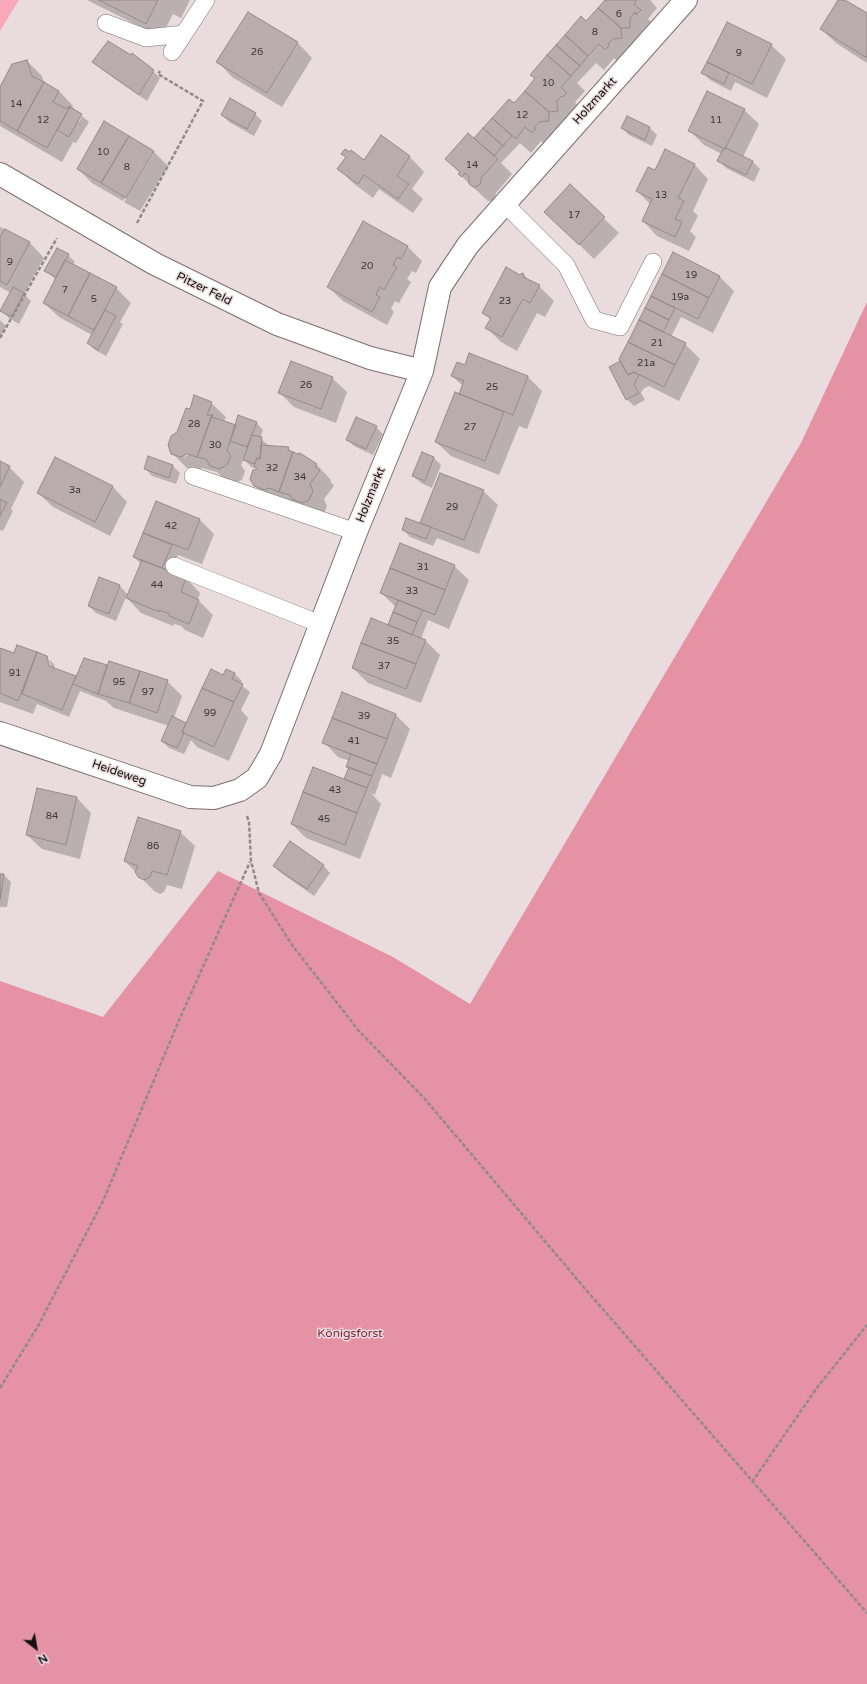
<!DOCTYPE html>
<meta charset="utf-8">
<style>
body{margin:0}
#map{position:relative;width:867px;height:1684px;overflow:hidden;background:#e9dbde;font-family:"Varela Round",sans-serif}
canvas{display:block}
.north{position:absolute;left:16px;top:1628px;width:40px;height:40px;-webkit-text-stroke:3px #e9dbde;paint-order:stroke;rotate:149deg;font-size:11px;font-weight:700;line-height:16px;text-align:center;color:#141010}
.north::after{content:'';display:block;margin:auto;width:14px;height:18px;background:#141010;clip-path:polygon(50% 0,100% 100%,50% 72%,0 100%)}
</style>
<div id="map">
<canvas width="867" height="1684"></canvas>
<div class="north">N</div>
</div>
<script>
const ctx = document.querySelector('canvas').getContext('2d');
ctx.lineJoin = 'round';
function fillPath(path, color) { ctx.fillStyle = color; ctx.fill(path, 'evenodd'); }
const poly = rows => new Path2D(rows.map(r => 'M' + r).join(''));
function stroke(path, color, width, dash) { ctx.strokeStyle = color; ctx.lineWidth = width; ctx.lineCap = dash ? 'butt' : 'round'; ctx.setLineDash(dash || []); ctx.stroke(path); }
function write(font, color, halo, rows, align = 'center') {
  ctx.font = font + ' "Varela Round",sans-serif'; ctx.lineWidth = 3; ctx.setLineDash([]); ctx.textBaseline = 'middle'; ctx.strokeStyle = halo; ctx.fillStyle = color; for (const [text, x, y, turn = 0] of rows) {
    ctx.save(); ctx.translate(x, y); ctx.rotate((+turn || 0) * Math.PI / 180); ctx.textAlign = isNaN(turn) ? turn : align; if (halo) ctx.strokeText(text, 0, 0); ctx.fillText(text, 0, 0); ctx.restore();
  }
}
fillPath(poly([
 [0,0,19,0,0,31]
]), '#f9a9ba');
fillPath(poly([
 [867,302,867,1684,0,1684,0,981,103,1017,218,871,393,957,470,1004,801,443]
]), '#e492a4');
fillPath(poly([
 [87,0,190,0,181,18,173,14,161,37],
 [606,0,650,0,657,8,648,19,654,25,620,64,614,58,604,70,596,63,577,83,585,91,575,102,581,109,548,147,541,141,531,153,520,143,501,163,512,174,496,193,495,198,493,201,488,201,459,174,460,173,446,159,474,140,509,100,514,105],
 [839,0,843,0,867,15,867,63,836,43,821,29],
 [248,13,298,43,312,58,282,107,232,77,218,62],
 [771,45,786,59,767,98,735,82,731,91,710,80,703,73,711,65,708,62],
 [27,61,42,76,44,83,59,91,73,106,72,109,79,122,82,116,89,122,76,143,73,142,62,162,0,126,0,89],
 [94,62,153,71,160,78,147,101,101,69],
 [744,110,759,124,743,157,753,162,760,169,754,182,726,168,719,161,722,154,704,145,689,130],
 [255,114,262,121,254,136,229,122,222,115],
 [627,117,650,128,657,135,652,146,629,135,622,128],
 [381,137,410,157,424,172,412,189,423,199,413,213,379,189,373,198,353,183,339,169,347,158,343,154,350,154,364,161],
 [153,151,168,166,140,211,124,202,153,154,150,154,123,201,92,183,78,169],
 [694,164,708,179,693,211,698,216,690,231,696,237,689,251,657,236,643,221,651,205,637,191,655,171],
 [570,186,619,233,594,259,560,226],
 [0,227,30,243,44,258,24,294,31,301,19,324,9,318,2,311,11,293,0,287],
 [407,246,422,261,416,273,412,271,407,279,411,282,399,303,395,301,391,309,394,312,387,325,343,301,328,287],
 [673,254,719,276,734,291,713,333,681,317,671,337,685,344,700,359,679,401,649,386,643,389,641,393,645,400,634,406,627,399,620,362,624,366,621,359],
 [68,255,75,262,73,265,116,288,131,303,120,322,123,324,106,356,95,350,88,343,92,335,59,317,44,303,56,280,46,271],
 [524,275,531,282,539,286,554,301,545,317,537,313,517,351,501,342,487,328,491,320,483,313,521,276],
 [0,320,6,326,0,338],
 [465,366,528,377,542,391,527,429,519,426,499,475,451,456,436,442,463,386,452,376],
 [332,378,347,392,336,423,294,407,280,393],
 [211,403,226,417,224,422,236,426,256,422,263,430,260,438,269,446,288,448,293,453,300,454,317,465,331,480,330,481,334,486,324,499,327,506,324,514,270,500,255,486,258,469,251,467,244,459,241,465,245,471,242,480,234,483,225,480,217,472,202,468,196,471,187,468,172,453,178,433,191,410],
 [192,453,184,457,184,454],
 [376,427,383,434,373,455,354,446,347,439],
 [422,454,434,458,441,465,432,488,421,483,413,476],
 [56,458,113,487,127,502,110,536,53,507,38,493],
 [0,463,9,467,24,482,11,509,13,511,3,531,0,530],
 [173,466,180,473,176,484,152,476,145,468],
 [440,474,483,491,498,505,479,554,437,538,433,546,410,537,403,529,421,524],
 [156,502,199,519,214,534,202,564,178,555,170,572,186,578,200,593,198,600,213,615,203,638,185,630,181,626,174,624,173,626,141,613,126,597,116,621,96,613,89,606,100,579,120,586,128,595,141,564,134,557],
 [454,566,469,580,449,629,428,620,421,639,425,640,440,655,421,703,368,683,353,668,392,628,396,607,381,593],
 [18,646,46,657,54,664,55,669,76,677,84,659,108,667,167,681,182,696,174,718,186,724,224,676,226,670,235,674,242,681,240,684,250,692,241,710,248,718,229,761,197,747,191,740,184,754,169,748,162,741,169,726,114,708,106,701,80,691,69,717,37,704,33,714,0,702,0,649,14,654],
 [47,660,49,660,51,667,48,664],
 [396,715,410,729,391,778,382,774,375,795,371,793,381,804,360,859,306,838,292,824,345,780,349,768,350,761,338,757,324,742],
 [77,798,91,813,80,859,42,849,27,835],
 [180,832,195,846,182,889,167,885,164,892,160,894,154,891,125,861],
 [323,865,330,873,314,896,281,873,274,866],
 [0,875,4,875,11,882,7,907,0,907]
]), '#0003');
const building = poly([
 [99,0,158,0,146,24,99,0],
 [605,0,637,0,634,4,641,10,636,15,635,12,630,18,630,28,621,28,598,8,605,0],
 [838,0,845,0,867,13,867,58,820,29,838,0],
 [598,8,621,28,622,38,613,39,608,44,609,46,605,50,599,44,588,56,565,35,581,16,586,21,598,8],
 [248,12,298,42,267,93,216,62,248,12],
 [727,22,772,44,752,84,707,62,727,22],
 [565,35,588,56,580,66,556,45,565,35],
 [108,41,131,55,132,53,154,70,139,95,92,62,108,41],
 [556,45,580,66,571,76,547,55,556,45],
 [547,55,571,76,561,87,567,93,563,97,562,96,557,101,558,111,549,112,525,91,535,78,530,75,547,55],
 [27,60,32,76,44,82,17,131,0,121,0,87,12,64,27,60],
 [707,62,729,73,724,84,701,73,707,62],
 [44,82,59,91,53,102,67,109,69,106,70,107,47,148,17,131,44,82],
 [525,91,549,112,549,121,539,122,534,128,536,129,532,133,525,127,516,139,492,118,509,99,514,103,525,91],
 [707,91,745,109,725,149,688,131,707,91],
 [230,98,256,113,247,129,221,115,230,98],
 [70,107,82,114,69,137,57,130,70,107],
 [627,116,650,127,645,140,621,128,627,116],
 [492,118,512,136,503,146,483,128,492,118],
 [104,121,129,136,101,183,77,169,104,121],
 [483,128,503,146,494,156,474,138,483,128],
 [468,133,498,159,481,178,481,183,478,186,473,187,469,184,469,177,465,173,462,177,458,174,460,172,445,159,468,133],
 [381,135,410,156,397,176,409,184,398,199,364,175,358,184,337,169,346,157,341,154,345,149,350,152,351,150,364,160,381,135],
 [129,136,154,151,126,198,101,183,129,136],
 [726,148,753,161,746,175,717,161,723,149,725,149,726,148],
 [665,149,695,164,678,198,684,201,675,219,682,222,675,237,642,221,652,199,636,191,648,167,655,170,665,149],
 [570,184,605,217,579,245,544,212,570,184],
 [363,221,408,246,401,259,397,257,393,265,397,267,384,290,380,287,376,295,380,297,372,312,327,287,363,221],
 [5,229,30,242,7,285,0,281,0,237,5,229],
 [57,248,69,254,56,277,44,271,57,248],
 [673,252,720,276,709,298,662,274,673,252],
 [65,260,90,273,68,316,43,303,65,260],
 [506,267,520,275,522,273,524,274,523,277,540,285,530,303,523,299,502,337,485,328,491,318,482,313,506,267],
 [90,273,117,287,94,330,68,316,90,273],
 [662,274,709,298,698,319,651,296,662,274],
 [13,287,24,293,12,317,0,311,13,287],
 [651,296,675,308,669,320,645,308,651,296],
 [645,308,669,320,663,332,639,320,645,308],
 [105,310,116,316,98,350,87,343,105,310],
 [639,320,686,343,675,365,628,342,639,320],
 [628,342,675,365,664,387,634,372,628,375,619,359,628,342],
 [469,353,528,376,513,415,459,394,464,381,451,376,457,362,465,365,469,353],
 [291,361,333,377,321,409,278,393,291,361],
 [620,361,628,375,634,372,639,375,634,385,639,393,626,400,609,367,620,361],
 [455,392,504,412,485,461,435,442,455,392],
 [194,395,212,402,207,415,212,415,197,457,187,454,181,457,171,454,168,445,171,436,177,432,186,408,190,409,194,395],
 [212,415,213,415,212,417,236,425,227,450,231,456,227,465,219,469,210,466,206,459,197,457,212,415],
 [238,415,257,422,247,447,230,441,238,415],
 [356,417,377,426,366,449,346,440,356,417],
 [252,435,262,437,260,459,257,458,255,464,243,460,252,435],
 [261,445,289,447,288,450,293,452,279,492,269,488,265,490,254,486,250,479,253,470,257,469,254,466,257,458,260,459,261,445],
 [293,452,298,454,300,453,317,464,315,467,320,470,310,484,313,491,309,500,303,503,292,499,290,495,279,492,293,452],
 [422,452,434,457,425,481,412,476,422,452],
 [148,456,173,465,169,478,144,469,148,456],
 [55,457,113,486,95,522,37,493,55,457],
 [0,461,10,466,0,487,0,461],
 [440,473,484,490,464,540,420,523,440,473],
 [0,499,7,503,0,516,0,499],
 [156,501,200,519,188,550,143,533,156,501],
 [406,518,431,527,426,539,402,530,406,518],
 [143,533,172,545,162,568,133,557,143,533],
 [400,543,455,565,445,590,390,568,400,543],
 [142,560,186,578,181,592,199,600,189,624,169,616,170,614,159,610,159,612,126,598,142,560],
 [390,568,445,590,435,615,380,593,390,568],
 [99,577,120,585,109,614,88,606,99,577],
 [398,600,423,610,417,622,393,612,398,600],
 [393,612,417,622,412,635,388,625,393,612],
 [371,618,426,640,416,664,361,643,371,618],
 [361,643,416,664,406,689,352,668,361,643],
 [17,645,37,652,18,701,0,693,0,648,14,653,17,645],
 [37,652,47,656,49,666,76,676,62,710,22,694,37,652],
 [84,658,107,665,98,694,73,684,84,658],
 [109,661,140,671,129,703,98,694,109,661],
 [211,669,223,675,226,669,235,673,232,679,243,684,234,702,202,688,211,669],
 [140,671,168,680,157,713,129,703,140,671],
 [202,688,234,702,214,747,182,732,202,688],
 [342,692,396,714,387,739,332,718,342,692],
 [172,716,186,723,182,732,184,733,177,748,161,741,172,716],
 [332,718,387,739,377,764,322,743,332,718],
 [351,754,377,764,372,776,346,767,351,754],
 [313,767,367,788,357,813,303,792,313,767],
 [349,767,372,776,367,788,344,779,349,767],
 [37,788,77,797,66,845,26,835,37,788],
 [303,792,357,813,345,845,291,824,303,792],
 [138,817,181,831,167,875,152,871,150,877,144,880,138,877,135,872,138,866,124,861,138,817],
 [290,841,324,865,307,889,273,866,290,841],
 [0,874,4,874,0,900,0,874]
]);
fillPath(building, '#b9abae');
stroke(building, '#96898b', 1);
const lane = poly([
 [106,23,146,38,184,34],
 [172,52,206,0],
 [504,203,566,265,594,320,620,327,653,262],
 [193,476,356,532],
 [174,566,320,624]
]);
const street = poly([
 [0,174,155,264,277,324,370,358,422,371],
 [0,733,190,797,214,798,240,790,257,778,271,754,356,532,422,371,440,287,468,245,686,0]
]);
stroke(lane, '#7b6f71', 18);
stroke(street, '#7b6f71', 24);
stroke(poly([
 [137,223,203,101,158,74,160,71],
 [0,338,57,238],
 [247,816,249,822,251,861,259,893,292,945,359,1031,424,1098,587,1291,867,1613],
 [0,1388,38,1326,103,1201,180,1018,250,862],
 [752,1482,816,1389,867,1325]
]), '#93898b', 2.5, [4, 2]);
stroke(lane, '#fff', 17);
stroke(street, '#fff', 22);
write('10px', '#3d3738', null, [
 ["6",619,14],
 ["8",595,32],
 ["26",257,52],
 ["9",739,53],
 ["10",548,83],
 ["14",16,104],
 ["12",522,115],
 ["12",43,120],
 ["11",716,120],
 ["10",103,152],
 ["14",472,165],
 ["8",127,167],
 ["13",661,195],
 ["17",574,215],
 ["9",10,262],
 ["20",367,266],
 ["19",691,275],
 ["7",65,290],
 ["19a",680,297],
 ["5",94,299],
 ["23",505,301],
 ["21",657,343],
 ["21a",646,363],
 ["26",306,385],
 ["25",492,387],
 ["28",194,424],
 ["27",470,427],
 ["30",215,445],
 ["32",272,468],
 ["34",300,477],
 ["3a",75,490],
 ["29",452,507],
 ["42",171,526],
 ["31",423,567],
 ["44",157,585],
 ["33",412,591],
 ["35",393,641],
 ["37",384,666],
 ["91",15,673],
 ["95",119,682],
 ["97",148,692],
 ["99",210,713],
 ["39",364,716],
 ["41",354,741],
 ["43",335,790],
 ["84",52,816],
 ["45",324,819],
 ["86",153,846]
]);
write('12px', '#141010', '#e9dbde', [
 ["Holzmarkt",595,101,-48],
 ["Pitzer Feld",204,289,26],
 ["Holzmarkt",371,495,-68],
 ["Heideweg",119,773,19]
]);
write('12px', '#852544', '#e9dbde', [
 ["Königsforst",350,1334]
]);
</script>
